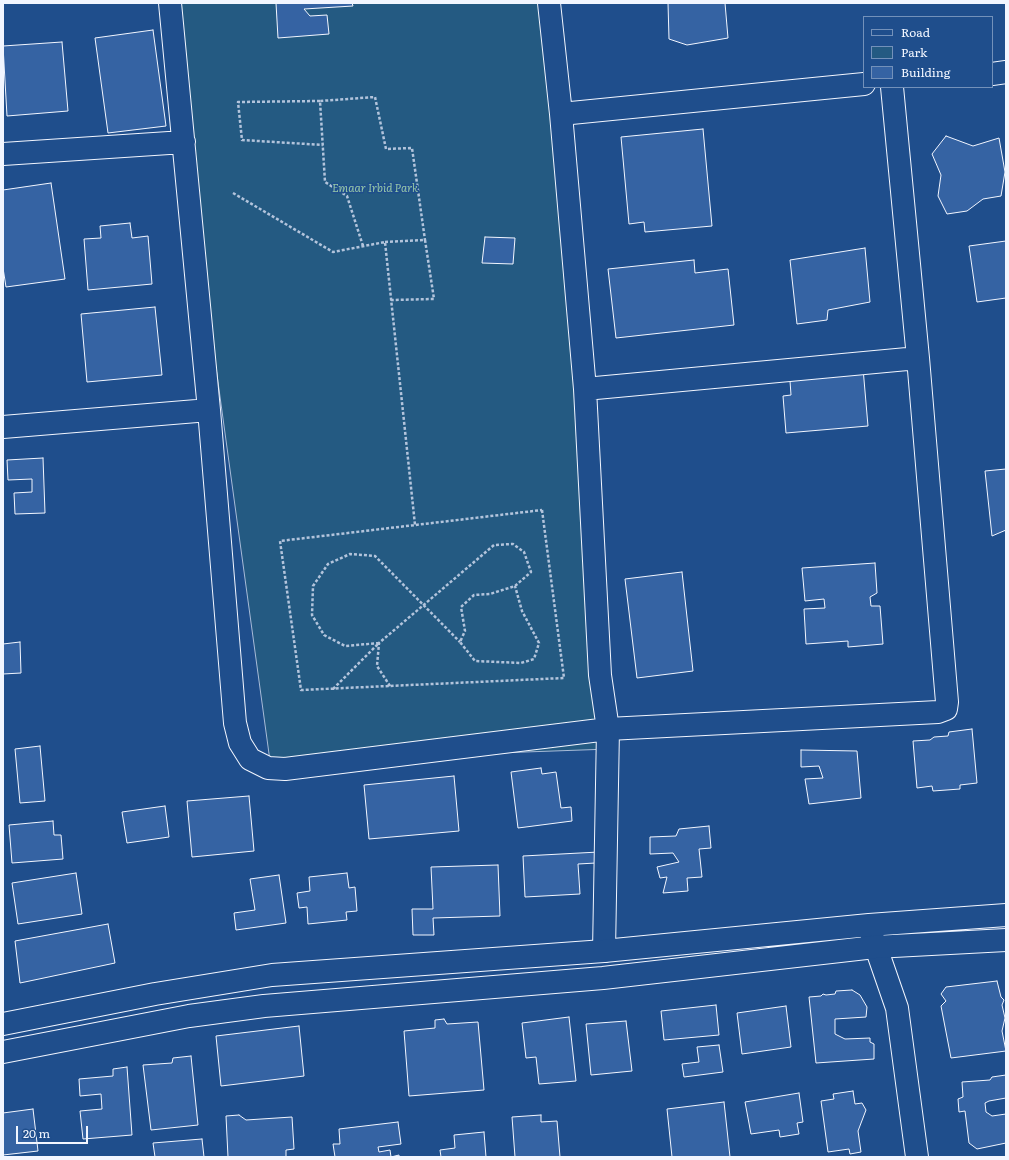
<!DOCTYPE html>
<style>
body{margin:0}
#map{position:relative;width:1009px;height:1160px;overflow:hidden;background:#1f4e8c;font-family:Literata,serif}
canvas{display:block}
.frame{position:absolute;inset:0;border:4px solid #f2f6ff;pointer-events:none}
.legend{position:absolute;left:863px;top:16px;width:130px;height:72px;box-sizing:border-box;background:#1f4e8c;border:1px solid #7391ba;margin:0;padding:5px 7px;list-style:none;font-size:12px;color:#f2f6ff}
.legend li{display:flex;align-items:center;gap:8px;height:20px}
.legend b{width:20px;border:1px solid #7391ba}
.scale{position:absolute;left:16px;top:1126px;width:72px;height:18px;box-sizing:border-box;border:2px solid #f2f6ff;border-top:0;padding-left:5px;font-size:12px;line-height:14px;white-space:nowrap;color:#f2f6ff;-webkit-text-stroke:3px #1f4e8c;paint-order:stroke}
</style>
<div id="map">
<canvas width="1009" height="1160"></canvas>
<div class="frame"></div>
<ul class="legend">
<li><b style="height:5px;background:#1f4e8c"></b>Road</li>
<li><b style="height:11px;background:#245a82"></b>Park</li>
<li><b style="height:11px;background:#3563a3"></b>Building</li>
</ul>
<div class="scale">20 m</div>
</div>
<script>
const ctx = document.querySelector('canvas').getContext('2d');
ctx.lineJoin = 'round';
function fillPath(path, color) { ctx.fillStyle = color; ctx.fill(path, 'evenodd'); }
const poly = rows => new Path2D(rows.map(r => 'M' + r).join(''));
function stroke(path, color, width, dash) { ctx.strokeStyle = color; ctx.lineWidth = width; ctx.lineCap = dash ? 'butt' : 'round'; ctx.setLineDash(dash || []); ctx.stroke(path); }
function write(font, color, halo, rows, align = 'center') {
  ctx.font = font + ' Literata,serif'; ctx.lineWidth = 3; ctx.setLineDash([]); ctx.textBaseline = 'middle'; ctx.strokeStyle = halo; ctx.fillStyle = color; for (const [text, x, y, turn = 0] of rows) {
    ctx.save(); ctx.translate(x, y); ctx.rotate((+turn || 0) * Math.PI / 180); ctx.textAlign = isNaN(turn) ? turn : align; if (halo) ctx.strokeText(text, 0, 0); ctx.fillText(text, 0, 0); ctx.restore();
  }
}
const green = poly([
 [166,3,541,3,610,749,270,761,166,3]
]);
fillPath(green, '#245a82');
stroke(green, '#a8bbd7', 1);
const building = poly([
 [276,3,352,3,353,6,304,9,310,16,327,15,329,34,278,38,276,3],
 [668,3,725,3,728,38,687,45,669,39,668,3],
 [153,30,166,126,108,133,95,38,153,30],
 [62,42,68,111,7,116,3,46,62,42],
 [703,129,712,226,645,232,644,222,629,224,621,137,703,129],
 [946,136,973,146,999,138,1005,172,1001,196,983,199,967,211,947,214,938,196,941,175,932,154,946,136],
 [51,183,65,279,6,287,3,268,3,190,51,183],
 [130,223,132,238,148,236,152,284,88,290,84,239,101,238,100,226,130,223],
 [485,237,515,238,513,264,482,263,485,237],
 [1006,241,1006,298,977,302,969,246,1006,241],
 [865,248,870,302,828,310,827,320,797,324,790,260,865,248],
 [694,260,695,273,728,269,734,325,616,338,608,269,694,260],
 [155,307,162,375,87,382,81,314,155,307],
 [863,368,868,426,786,433,783,396,791,395,790,381,863,368],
 [43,458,45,513,15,514,14,493,32,492,32,479,8,480,7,460,43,458],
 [1006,469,1006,530,992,536,985,471,1006,469],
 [875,563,877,593,870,597,871,606,880,606,883,644,848,647,848,641,806,644,804,609,825,608,824,599,805,601,802,568,875,563],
 [682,572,693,671,637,678,625,579,682,572],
 [20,642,21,673,3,674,3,644,20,642],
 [972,729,977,783,960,785,960,789,933,791,932,786,917,788,913,741,930,740,934,737,948,736,949,732,972,729],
 [40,746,45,801,20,803,15,749,40,746],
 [801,750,857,751,861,798,809,804,805,779,823,778,819,766,801,767,801,750],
 [541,768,542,774,556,772,561,808,571,807,572,821,518,828,511,772,541,768],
 [454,776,459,831,369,839,364,785,454,776],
 [249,796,254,851,192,857,187,801,249,796],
 [165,806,169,837,127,843,122,812,165,806],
 [53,821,54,835,61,835,63,859,12,863,9,825,53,821],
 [709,826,711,848,699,849,702,877,687,878,688,891,663,893,667,877,660,878,657,867,679,862,673,853,650,854,650,837,676,836,679,829,709,826],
 [599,852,596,863,578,864,580,894,525,897,523,856,599,852],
 [498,865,500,916,433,918,434,935,413,935,412,909,433,909,431,867,498,865],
 [76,873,82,914,18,924,12,883,76,873],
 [347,873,349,888,355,887,357,911,346,912,347,920,308,924,307,907,299,908,297,893,310,891,309,877,347,873],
 [279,875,286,923,236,930,234,913,255,910,250,879,279,875],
 [108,924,115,963,20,983,15,941,108,924],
 [997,981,1001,997,1004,1000,1002,1005,1005,1018,1002,1031,1006,1051,951,1058,941,1006,946,1001,941,994,946,987,997,981],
 [852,990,860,995,867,1007,866,1017,835,1019,835,1034,845,1039,870,1038,870,1042,874,1044,874,1059,816,1063,809,997,821,996,823,994,826,995,835,994,836,991,852,990],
 [716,1005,719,1035,664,1040,661,1011,716,1005],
 [786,1006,791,1047,742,1054,737,1013,786,1006],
 [569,1017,576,1081,539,1084,536,1057,526,1058,522,1023,569,1017],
 [444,1019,447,1024,478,1022,484,1090,409,1096,404,1031,435,1028,435,1020,444,1019],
 [626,1021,632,1071,591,1075,586,1024,626,1021],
 [299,1026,304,1076,221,1086,216,1036,299,1026],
 [719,1045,723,1072,684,1077,682,1064,699,1062,697,1047,719,1045],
 [191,1056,198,1125,151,1130,143,1065,172,1063,173,1058,191,1056],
 [127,1067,132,1135,83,1139,80,1111,102,1109,101,1094,80,1096,79,1079,113,1076,113,1069,127,1067],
 [1006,1075,1006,1098,989,1101,985,1103,986,1112,992,1116,1006,1114,1006,1143,977,1149,969,1143,965,1111,959,1112,958,1099,963,1097,962,1082,990,1080,992,1077,1006,1075],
 [853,1091,855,1104,862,1103,866,1110,858,1131,861,1152,850,1154,849,1149,828,1152,821,1101,834,1099,833,1094,853,1091],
 [799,1093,803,1122,797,1123,799,1134,780,1137,779,1130,751,1134,745,1102,799,1093],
 [724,1102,730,1157,672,1157,667,1109,724,1102],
 [33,1109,38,1151,3,1155,3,1113,33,1109],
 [239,1115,246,1120,292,1117,294,1149,286,1150,286,1157,228,1157,226,1116,239,1115],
 [541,1115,541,1122,557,1121,560,1157,515,1157,512,1117,541,1115],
 [398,1122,401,1144,378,1147,379,1152,390,1150,391,1157,399,1155,399,1157,335,1157,333,1144,340,1144,339,1129,398,1122],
 [484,1132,486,1157,441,1157,440,1150,455,1148,454,1135,484,1132],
 [202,1139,204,1157,155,1157,153,1143,202,1139]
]);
fillPath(building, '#3563a3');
stroke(building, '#f2f6ff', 1);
const minor = poly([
 [170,3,209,410,235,723,240,743,250,759,268,768,285,769,608,729,938,712,946,709,947,702,918,358,892,87],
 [549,3,561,114,585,389,600,675,608,729,604,951],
 [992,74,1006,72],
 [561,114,864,84],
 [3,154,184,142],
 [585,389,918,358],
 [3,427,209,410],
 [870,930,897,1008,917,1157]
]);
const tertiary = poly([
 [3,1024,155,994,272,975,604,951,869,925,1006,915],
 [3,1052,189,1016,264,1006,603,978,875,947,1006,940]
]);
stroke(minor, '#f2f6ff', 24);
stroke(tertiary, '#f2f6ff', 24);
stroke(poly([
 [320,101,238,102,242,140,323,145],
 [233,193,333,252,385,242,415,525],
 [385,242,425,240,434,299,391,300],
 [363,246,347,196,325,182,320,101,375,97,386,149,412,148,425,240],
 [542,510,564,678,301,690,280,541,542,510],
 [390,686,377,666,379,643,494,545,513,544,524,552,531,572,515,586,490,594,474,595,461,607,465,631,460,642,475,661,521,663,534,659,539,643,522,611,515,586],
 [333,689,379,643,345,646,324,635,312,615,313,586,328,564,350,554,375,556,460,642]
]), '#b3c4dc', 2.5, [3, 2]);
stroke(minor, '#1f4e8c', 22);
stroke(tertiary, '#1f4e8c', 22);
write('italic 11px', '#97c8a6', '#1f4e8c', [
 ["Emaar Irbid Park",375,189]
]);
</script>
